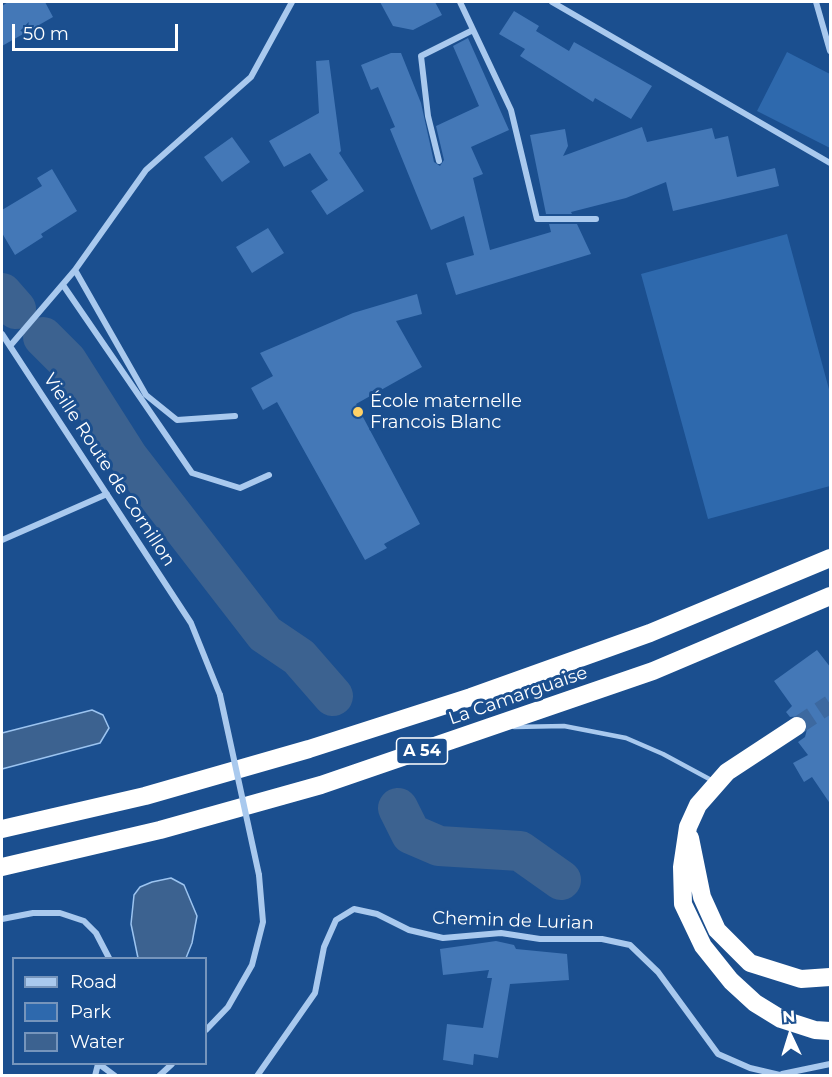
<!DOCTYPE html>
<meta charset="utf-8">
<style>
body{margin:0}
#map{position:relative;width:832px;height:1077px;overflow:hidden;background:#1b4f8f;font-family:Montserrat,sans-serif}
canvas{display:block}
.frame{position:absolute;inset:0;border:3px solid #fff;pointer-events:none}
.legend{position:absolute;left:12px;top:957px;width:195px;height:108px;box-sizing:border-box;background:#1b4f8f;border:2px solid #7695bc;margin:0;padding:8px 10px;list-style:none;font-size:18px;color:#fff}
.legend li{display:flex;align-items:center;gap:12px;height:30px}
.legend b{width:30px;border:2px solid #7695bc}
.north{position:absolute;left:760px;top:1005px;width:60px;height:60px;-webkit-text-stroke:4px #1b4f8f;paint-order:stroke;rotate:356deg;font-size:16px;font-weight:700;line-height:24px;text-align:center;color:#fff}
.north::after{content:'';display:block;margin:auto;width:21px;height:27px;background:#fff;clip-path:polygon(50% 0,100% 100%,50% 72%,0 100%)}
.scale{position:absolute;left:12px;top:24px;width:166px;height:27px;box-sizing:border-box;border:3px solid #fff;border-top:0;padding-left:8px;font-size:18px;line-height:21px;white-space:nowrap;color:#fff;-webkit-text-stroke:4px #1b4f8f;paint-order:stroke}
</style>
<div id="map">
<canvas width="832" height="1077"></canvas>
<div class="frame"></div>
<ul class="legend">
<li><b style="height:8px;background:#a9c9ee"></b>Road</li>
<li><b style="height:16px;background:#2e69ad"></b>Park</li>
<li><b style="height:16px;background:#3c6290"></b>Water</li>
</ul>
<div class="north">N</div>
<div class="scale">50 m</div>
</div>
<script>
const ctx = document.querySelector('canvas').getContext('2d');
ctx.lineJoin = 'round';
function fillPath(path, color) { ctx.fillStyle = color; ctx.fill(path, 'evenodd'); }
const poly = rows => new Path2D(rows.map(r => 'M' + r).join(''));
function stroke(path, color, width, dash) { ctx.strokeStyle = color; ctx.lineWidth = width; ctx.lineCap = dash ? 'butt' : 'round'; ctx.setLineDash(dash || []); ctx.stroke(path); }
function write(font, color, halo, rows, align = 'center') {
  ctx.font = font + ' Montserrat,sans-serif'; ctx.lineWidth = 6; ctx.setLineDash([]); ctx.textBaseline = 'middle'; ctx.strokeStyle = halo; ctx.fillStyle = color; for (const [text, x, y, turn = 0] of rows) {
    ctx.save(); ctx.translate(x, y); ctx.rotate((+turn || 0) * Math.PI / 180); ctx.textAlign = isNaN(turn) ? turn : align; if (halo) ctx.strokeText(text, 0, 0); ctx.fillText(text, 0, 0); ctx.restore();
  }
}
fillPath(poly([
 [787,52,830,74,830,148,757,111],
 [787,234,830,393,830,486,708,519,641,274]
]), '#2e69ad');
const water = poly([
 [92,710,103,715,109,728,100,743,2,769,2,733,92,710],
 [171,878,184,885,197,916,192,943,186,958,138,958,131,924,134,895,140,887,152,882,171,878]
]);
fillPath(water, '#3c6290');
stroke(water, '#9cc4f0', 1.5);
stroke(poly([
 [2,293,16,309],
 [43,337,67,361,128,457,265,634,299,657,333,696],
 [398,808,411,834,439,846,520,851,561,880]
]), '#3c6290', 40);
fillPath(poly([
 [8,2,45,2,53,17,2,46,2,6],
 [380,2,435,2,442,15,413,30,393,26],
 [514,11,539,26,536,31,569,51,574,42,652,86,631,119,595,98,593,102,520,56,525,49,499,34],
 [468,38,509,130,471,147,483,174,473,178,490,250,551,232,549,224,577,224,591,254,456,295,446,263,474,255,464,216,431,230,390,129,395,127,378,87,371,90,361,65,391,53,401,53,421,103,434,162,440,166,444,160,436,126,479,106,453,46],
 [329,60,341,151,339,153,364,191,327,215,311,191,328,180,310,153,284,167,269,141,319,113,316,61],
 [642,127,647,142,712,128,715,139,728,136,737,177,775,168,779,186,673,211,666,182,626,198,571,212,572,214,546,214,530,135,565,129,568,146,563,156],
 [232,137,250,162,222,182,204,157],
 [52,169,77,211,41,234,43,237,15,255,2,233,2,210,42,186,37,178],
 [268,228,284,253,252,273,236,247],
 [417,294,422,314,396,321,422,367,356,404,420,524,384,544,387,548,365,560,277,402,263,410,251,388,273,376,260,353,353,313],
 [817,650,831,668,831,805,812,777,804,782,793,763,808,755,798,742,805,737,808,725,801,716,790,717,786,712,792,706,774,681],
 [496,941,514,945,516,949,567,954,569,980,510,984,498,1058,474,1054,473,1065,443,1060,447,1024,483,1028,492,978,487,978,489,970,443,975,440,949]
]), '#4478b7');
stroke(poly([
 [797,726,830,704]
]), '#3d69a0', 18, [18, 9]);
stroke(poly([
 [514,727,564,726,626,738,663,754,713,781]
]), '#a9c9ee', 4.5);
stroke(poly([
 [460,2,511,110,537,219,596,219],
 [552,2,830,163],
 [816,2,830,51],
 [439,161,428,116,421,56,473,30],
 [75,270,146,395,177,420,235,416],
 [63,285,192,473,240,488,269,475],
 [2,334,191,623,220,695],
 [10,346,75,270,146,170,251,77,292,2],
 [2,540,107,494],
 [2,919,33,913,60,913,84,921,96,933,109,958],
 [206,1030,228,1007,252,965,263,922,259,875],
 [99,1064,115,1076],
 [782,1074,830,1064],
 [95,1076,98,1064],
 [159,1076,172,1064],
 [257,1076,315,993,324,947,336,920,354,909,377,914,409,930,443,938,501,933,540,939,602,939,630,945,658,972,718,1054,750,1068,784,1076]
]), '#a9c9ee', 6);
stroke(poly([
 [797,726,727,772,698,805,688,827,682,867,683,904,703,946,731,981,755,1003,781,1019,815,1030,830,1031],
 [2,829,145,796,309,749,471,697,650,633,830,558],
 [690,838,702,897,717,930,750,963,801,979,830,977],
 [2,867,160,830,321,785,653,671,830,596]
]), '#fff', 18);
stroke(poly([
 [220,695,259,875]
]), '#a9c9ee', 6);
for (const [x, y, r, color] of [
 [358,412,6,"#ffd166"]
]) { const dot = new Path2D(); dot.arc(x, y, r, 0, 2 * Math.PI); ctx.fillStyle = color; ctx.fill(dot); stroke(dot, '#1b4f8f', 2); }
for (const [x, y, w] of [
 [422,751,51]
]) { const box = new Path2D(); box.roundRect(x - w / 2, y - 13, w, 26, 4.5); ctx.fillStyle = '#1b4f8f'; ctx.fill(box); stroke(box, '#fff', 1.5); }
write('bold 16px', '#fff', null, [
 ["A 54",422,751]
]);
write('18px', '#fff', '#1b4f8f', [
 ["École maternelle",370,402],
 ["Francois Blanc",370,423]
], 'left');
write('18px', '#fff', '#1b4f8f', [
 ["Vieille Route de Cornillon",109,470,57],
 ["La Camarguaise",518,696,-19],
 ["Chemin de Lurian",513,921,2]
]);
</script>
